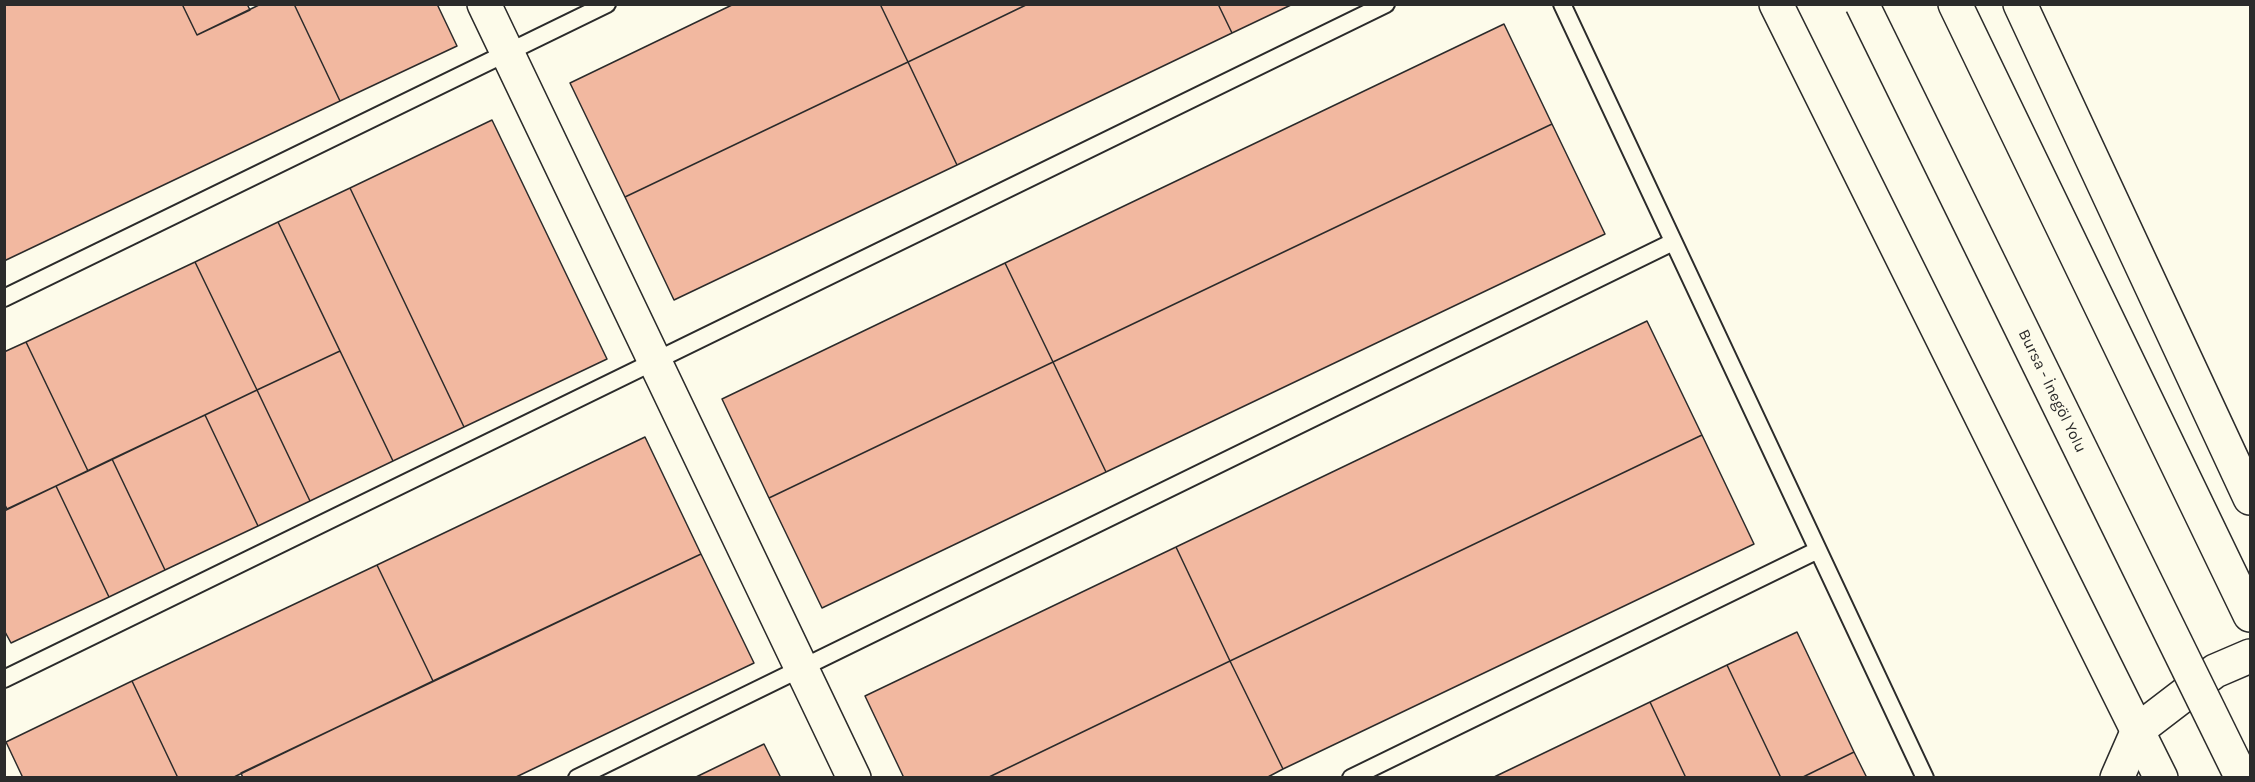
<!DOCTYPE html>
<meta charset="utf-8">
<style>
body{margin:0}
#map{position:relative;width:2255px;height:782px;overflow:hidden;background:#fdfbea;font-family:Karla,sans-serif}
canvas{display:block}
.frame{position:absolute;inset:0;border:6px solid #2b2b2b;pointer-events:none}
</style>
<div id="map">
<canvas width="2255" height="782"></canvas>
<div class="frame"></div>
</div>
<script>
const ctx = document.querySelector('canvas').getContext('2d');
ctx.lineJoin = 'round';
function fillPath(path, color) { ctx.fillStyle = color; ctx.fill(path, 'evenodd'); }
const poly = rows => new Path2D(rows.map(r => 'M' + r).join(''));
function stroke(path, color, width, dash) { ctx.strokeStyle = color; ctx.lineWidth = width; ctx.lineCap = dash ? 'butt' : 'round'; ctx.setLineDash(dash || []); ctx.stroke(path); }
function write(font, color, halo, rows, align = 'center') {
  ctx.font = font + ' Karla,sans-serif'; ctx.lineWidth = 4.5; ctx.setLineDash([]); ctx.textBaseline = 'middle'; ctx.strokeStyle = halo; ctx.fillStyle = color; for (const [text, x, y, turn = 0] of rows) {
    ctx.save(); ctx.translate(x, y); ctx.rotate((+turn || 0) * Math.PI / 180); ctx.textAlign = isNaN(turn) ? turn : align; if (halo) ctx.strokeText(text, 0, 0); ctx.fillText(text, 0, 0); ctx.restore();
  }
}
const building = poly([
 [4,4,182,4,197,35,261,4,294,4,340,101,4,261,4,4],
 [182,4,247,4,250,10,197,35,182,4],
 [294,4,437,4,457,46,340,101,294,4],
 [734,4,880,4,908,62,625,197,570,83,734,4],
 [880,4,1028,4,908,62,880,4],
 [1028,4,1218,4,1232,33,957,165,908,62,1028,4],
 [1218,4,1293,4,1232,33,1218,4],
 [1504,24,1552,124,1053,362,1005,263,1504,24],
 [908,62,957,165,674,300,625,197,908,62],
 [492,120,607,359,464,427,350,188,492,120],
 [1552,124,1605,234,1106,472,1053,362,1552,124],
 [350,188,464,427,393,461,278,222,350,188],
 [278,222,340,351,257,390,195,262,278,222],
 [195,262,257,390,88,471,26,342,195,262],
 [1005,263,1053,362,769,498,722,399,1005,263],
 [1647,321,1702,435,1230,661,1176,547,1647,321],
 [26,342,88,471,7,509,4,503,4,352,26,342],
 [340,351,393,461,310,501,257,390,340,351],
 [1053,362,1106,472,822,608,769,498,1053,362],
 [257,390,310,501,258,526,205,415,257,390],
 [205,415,258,526,165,570,112,459,205,415],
 [1702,435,1754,544,1283,769,1230,661,1702,435],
 [645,437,701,554,433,681,377,565,645,437],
 [112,459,165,570,109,597,56,486,112,459],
 [56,486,109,597,11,643,4,630,4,511,56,486],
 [1176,547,1230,661,987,778,904,778,865,696,1176,547],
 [701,554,754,663,514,778,243,778,241,773,701,554],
 [377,565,433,681,232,778,178,778,132,681,377,565],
 [1797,632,1854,752,1801,778,1781,778,1727,665,1797,632],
 [1230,661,1283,769,1266,778,987,778,1230,661],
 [1727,665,1781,778,1686,778,1650,702,1727,665],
 [132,681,178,778,23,778,6,742,132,681],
 [1650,702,1686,778,1492,778,1650,702],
 [764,744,781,778,694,778,764,744],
 [1854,752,1867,778,1801,778,1854,752]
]);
fillPath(building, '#f2b8a0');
stroke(building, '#2b2b2b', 1.5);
const service = poly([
 [1562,4,1925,778],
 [4,298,607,4],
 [4,679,1386,4],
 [577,778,1673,242],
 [1351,778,1818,550]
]);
const tertiary = poly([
 [484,4,854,778]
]);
const primary = poly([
 [2117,778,2138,730,2215,671,2250,656]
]);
const trunk = poly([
 [1776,4,2161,778],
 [1955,4,2250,615],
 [2020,4,2250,498]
]);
stroke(service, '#2b2b2b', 20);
stroke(tertiary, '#2b2b2b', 36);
stroke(primary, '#2b2b2b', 36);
stroke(trunk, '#2b2b2b', 36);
stroke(service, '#fdfbea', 16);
stroke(tertiary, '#fdfbea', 33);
stroke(primary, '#fdfbea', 33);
stroke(trunk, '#fdfbea', 33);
const trunkBridge = poly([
 [1862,4,2242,778]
]);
stroke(trunkBridge, '#2b2b2b', 36, []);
stroke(trunkBridge, '#fdfbea', 33);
write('16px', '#2b2b2b', '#fdfbea', [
 ["Bursa - İnegöl Yolu",2052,391,64]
]);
</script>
